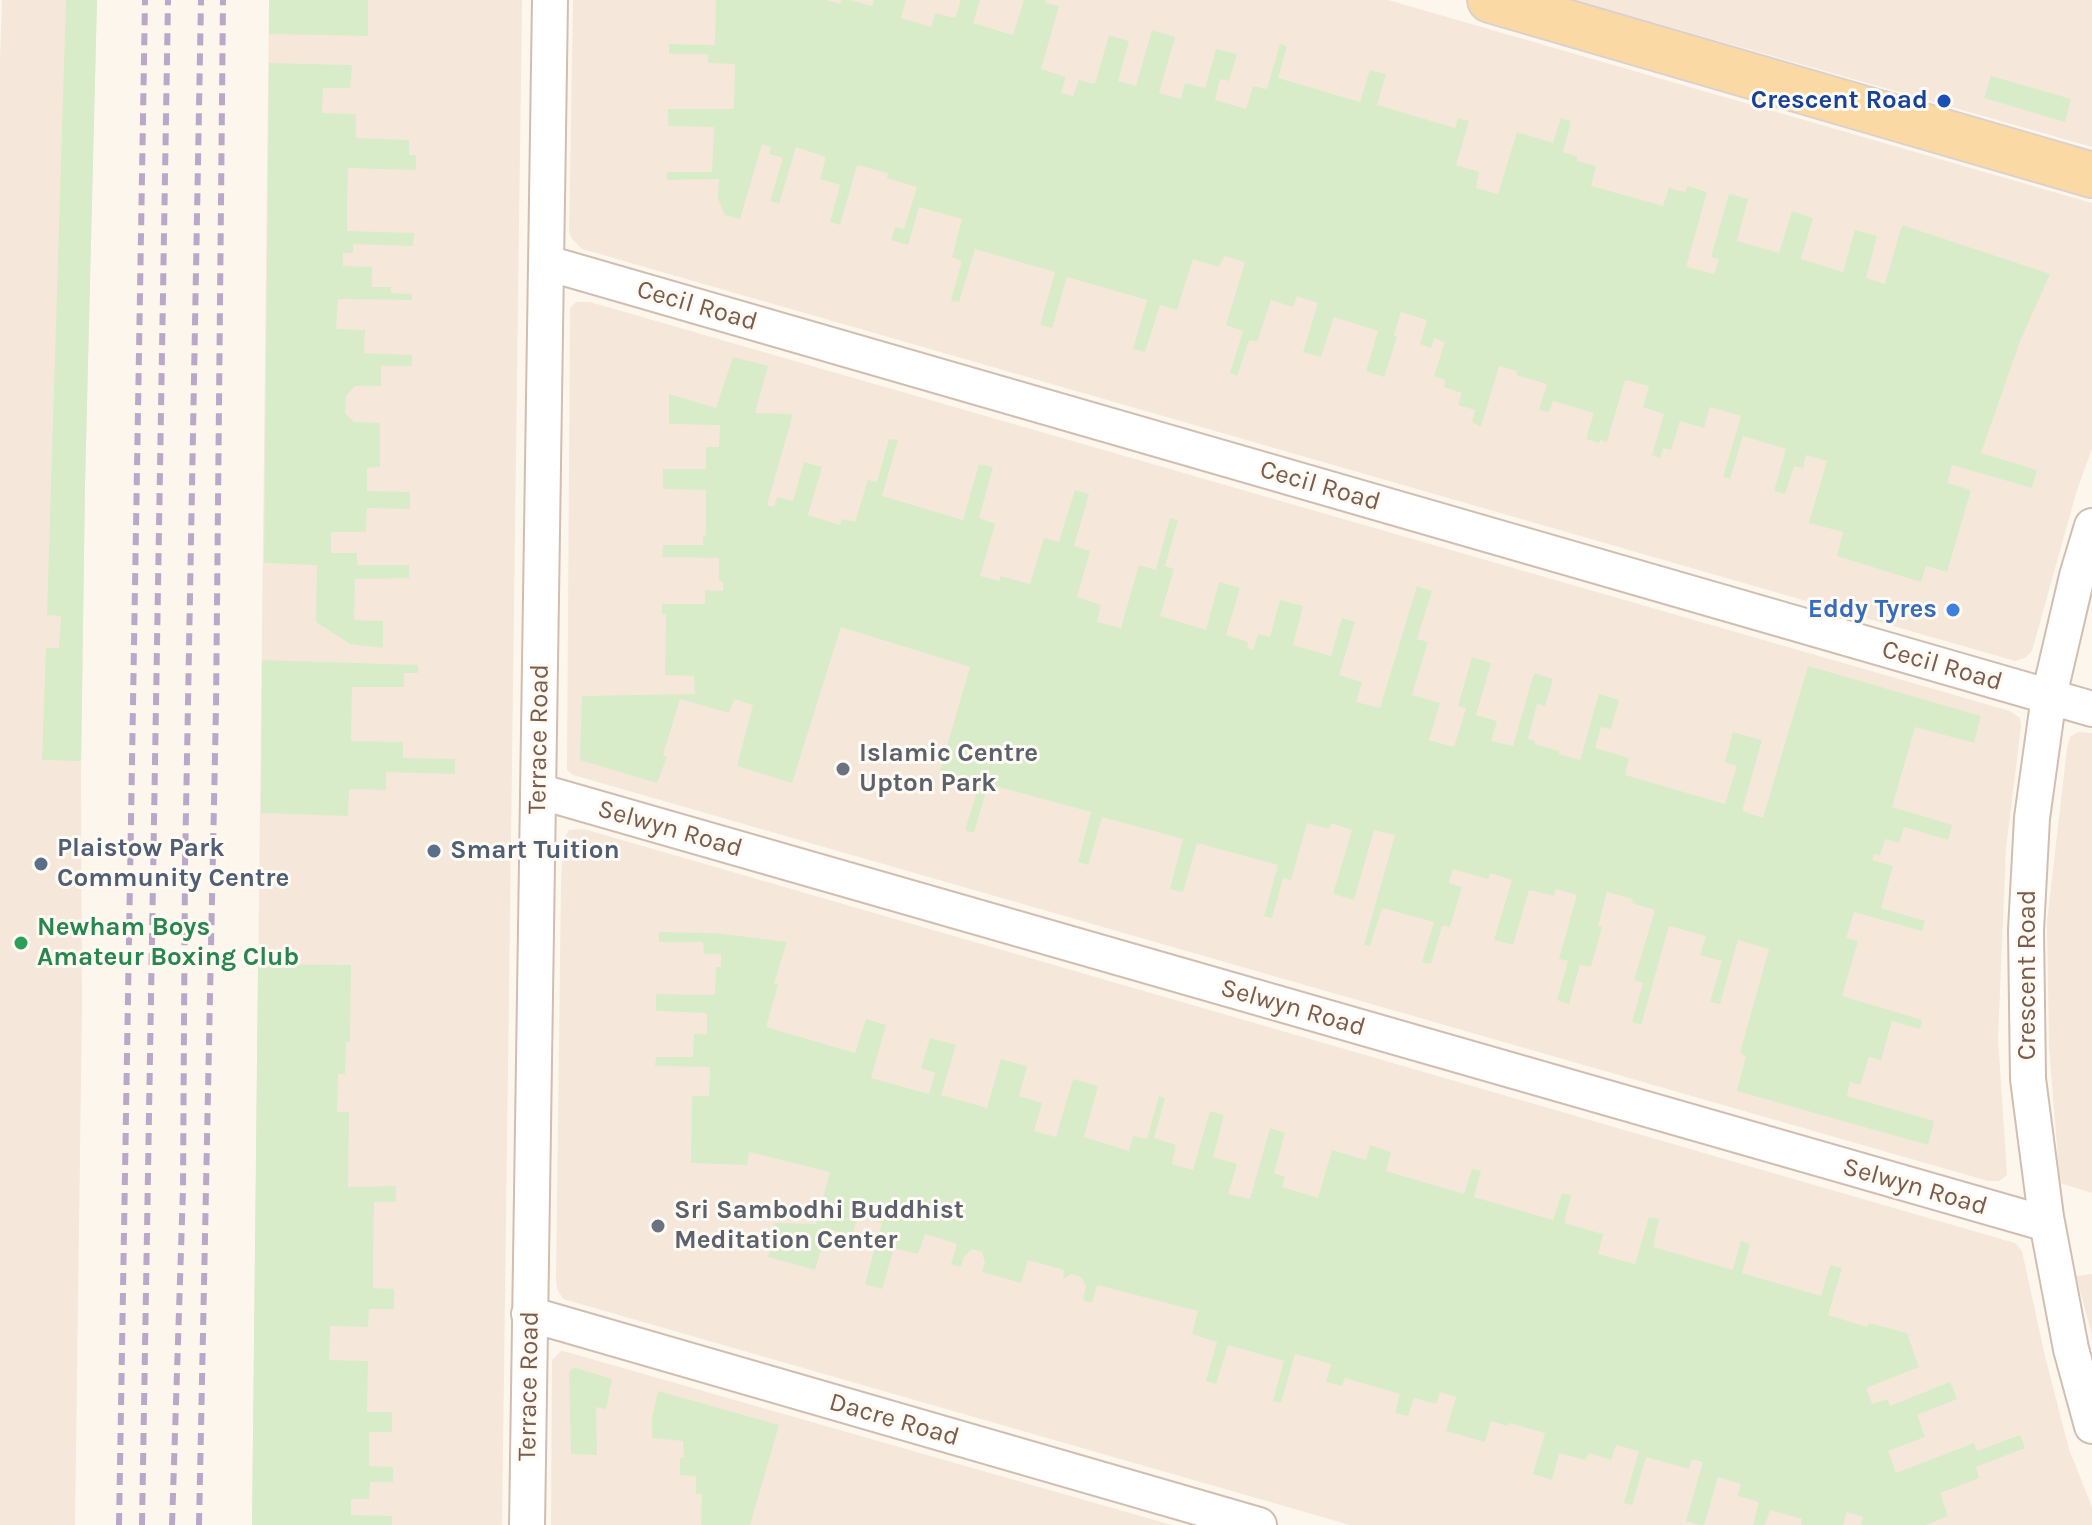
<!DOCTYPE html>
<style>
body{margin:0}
canvas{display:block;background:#fdf6ec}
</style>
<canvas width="2092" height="1525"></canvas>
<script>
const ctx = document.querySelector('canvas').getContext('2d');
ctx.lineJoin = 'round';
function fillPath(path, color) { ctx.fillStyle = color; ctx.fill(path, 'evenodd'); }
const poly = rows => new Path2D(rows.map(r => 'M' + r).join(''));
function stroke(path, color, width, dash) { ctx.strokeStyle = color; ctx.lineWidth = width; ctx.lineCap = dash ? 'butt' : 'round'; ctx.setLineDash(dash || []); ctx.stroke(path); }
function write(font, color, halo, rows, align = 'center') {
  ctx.font = font + ' Karla,sans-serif'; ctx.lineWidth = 6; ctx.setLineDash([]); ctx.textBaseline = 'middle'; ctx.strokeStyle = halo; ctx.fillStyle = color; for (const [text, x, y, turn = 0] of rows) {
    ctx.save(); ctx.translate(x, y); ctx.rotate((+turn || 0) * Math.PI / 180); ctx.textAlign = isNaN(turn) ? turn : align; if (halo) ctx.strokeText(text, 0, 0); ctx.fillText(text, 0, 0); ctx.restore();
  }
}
fillPath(poly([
 [2,0,97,0,85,484,81,778,82,1007,75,1525,0,1525,0,61],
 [269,0,522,0,502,1525,252,1525],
 [573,0,1388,0,2092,203,2092,449,2077,490,2032,651,2025,658,2015,661,582,249,572,239,569,232],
 [1575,0,2092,0,2092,147],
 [576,302,590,302,2010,711,2020,718,2021,726,2006,849,1998,1038,2007,1175,1999,1181,1988,1181,573,775,567,770,570,314,570,308],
 [2078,732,2092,733,2092,1193,2060,1183,2049,1047,2047,922,2067,748,2070,737],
 [584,829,2015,1243,2022,1251,2045,1356,2069,1449,2092,1507,2092,1525,1350,1525,563,1299,557,1289,556,1279,561,882,563,840,569,830],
 [2092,1274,2092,1335,2076,1276],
 [561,1351,567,1352,1172,1525,551,1525,552,1360]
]), '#f5e8da');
fillPath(poly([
 [66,0,97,0,85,484,81,761,42,760,46,648,59,648,61,616,47,615],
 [269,0,368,0,368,36,269,34],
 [716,0,826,0,840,4,842,0,849,0,872,6,874,0,906,0,901,18,931,27,935,13,955,18,961,0,980,0,973,23,1013,35,1024,0,1046,0,1045,3,1059,6,1041,69,1066,77,1061,93,1073,96,1079,80,1095,84,1109,35,1129,41,1118,81,1136,86,1152,30,1175,37,1159,93,1181,99,1185,83,1205,88,1216,49,1237,54,1229,81,1220,79,1215,100,1246,109,1253,86,1267,89,1280,44,1287,46,1278,78,1360,102,1370,70,1386,74,1377,105,1455,128,1458,118,1469,121,1456,165,1479,172,1476,188,1498,194,1517,132,1553,143,1561,118,1571,121,1563,152,1578,157,1577,161,1596,166,1591,186,1663,206,1669,188,1685,192,1688,186,1707,192,1686,267,1714,274,1719,259,1711,257,1729,194,1748,199,1737,241,1779,253,1792,211,1813,218,1801,259,1843,272,1855,230,1877,236,1866,278,1885,284,1902,225,2050,274,2020,341,1981,453,2037,470,2032,488,1952,465,1947,483,1971,490,1947,572,1926,566,1921,582,1837,556,1843,532,1809,523,1827,461,1806,455,1803,468,1794,466,1785,494,1774,491,1786,449,1743,436,1730,479,1723,477,1741,416,1710,407,1704,428,1680,421,1671,450,1663,448,1660,458,1652,455,1664,414,1643,407,1649,386,1625,380,1607,442,1600,440,1599,443,1586,439,1594,413,1553,401,1549,412,1539,410,1547,384,1516,375,1517,371,1499,366,1481,427,1472,422,1475,410,1458,405,1462,393,1444,387,1445,380,1434,376,1445,342,1434,338,1431,348,1420,344,1427,320,1401,312,1394,335,1397,337,1384,377,1366,371,1378,331,1334,317,1321,357,1303,352,1318,303,1297,296,1293,307,1271,300,1257,342,1249,340,1237,376,1230,373,1243,331,1226,325,1245,262,1224,256,1219,267,1193,259,1177,310,1160,305,1145,352,1133,349,1147,300,1067,277,1052,328,1040,325,1055,272,975,249,959,302,951,300,962,261,952,257,962,219,919,207,908,245,891,240,895,227,904,229,917,187,887,178,888,173,857,165,840,225,830,222,840,185,820,179,826,157,796,147,779,204,770,201,783,158,769,154,771,147,762,144,740,219,725,215,718,199,719,179,667,180,667,172,712,172,714,127,668,126,668,109,734,109,735,64,708,63,708,54,669,54,669,44,715,45],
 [269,63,352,65,350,88,323,88,322,113,356,114,356,138,409,140,409,155,416,155,416,170,348,168,347,198,347,231,414,233,413,246,353,244,353,253,343,253,343,266,372,267,372,287,391,287,391,293,412,294,412,300,338,299,336,329,365,330,364,353,412,355,412,366,381,366,381,386,355,386,346,396,345,413,354,422,380,423,380,467,367,468,367,491,410,492,410,509,367,508,366,532,331,532,331,553,357,553,357,565,409,565,409,578,355,579,354,620,383,621,383,648,350,644,316,622,317,565,264,563],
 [1991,76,2071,99,2065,122,1984,98],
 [733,357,768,366,755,413,793,414,767,505,774,507,777,497,793,501,804,462,822,467,808,515,840,525,842,519,855,522,868,480,877,482,889,439,898,440,882,496,963,520,979,464,993,467,979,518,995,524,980,576,999,581,1001,576,1030,584,1044,538,1059,542,1075,490,1089,494,1074,546,1090,551,1077,597,1101,605,1097,622,1121,628,1139,565,1156,570,1170,518,1178,520,1165,566,1174,569,1160,616,1206,630,1219,582,1240,588,1226,635,1248,642,1247,648,1253,650,1258,634,1270,637,1280,600,1303,606,1293,645,1331,656,1342,618,1355,622,1339,675,1362,682,1356,702,1380,708,1417,586,1432,591,1417,639,1428,642,1412,695,1440,703,1429,740,1454,747,1466,708,1458,706,1472,657,1491,663,1476,715,1497,721,1491,741,1513,746,1534,673,1553,679,1545,706,1537,704,1528,739,1535,741,1535,744,1559,751,1559,754,1580,760,1599,694,1619,700,1611,729,1601,727,1595,748,1629,758,1625,775,1725,804,1737,766,1725,762,1733,732,1762,740,1742,811,1763,818,1808,666,1981,716,1974,743,1915,727,1892,807,1952,825,1948,840,1904,827,1899,843,1885,839,1880,855,1874,854,1872,860,1893,866,1881,908,1925,921,1922,931,1854,912,1846,938,1858,941,1842,996,1922,1020,1920,1029,1892,1021,1881,1060,1869,1057,1860,1085,1850,1082,1847,1096,1934,1121,1928,1145,1737,1091,1746,1056,1740,1053,1769,949,1738,940,1720,1004,1710,1002,1722,961,1700,955,1706,936,1669,926,1641,1025,1632,1022,1643,983,1634,980,1655,910,1632,903,1633,899,1607,892,1598,926,1602,927,1591,967,1580,965,1569,1004,1557,1000,1568,961,1559,959,1577,895,1556,889,1554,896,1529,890,1513,945,1494,940,1512,880,1490,873,1488,879,1453,869,1449,883,1462,887,1450,927,1442,926,1431,964,1422,962,1434,922,1382,908,1370,946,1364,945,1395,835,1374,830,1354,900,1333,894,1352,830,1331,823,1329,829,1307,823,1291,880,1283,878,1272,918,1264,916,1278,865,1197,843,1183,892,1170,889,1183,839,1102,817,1088,865,1078,862,1091,812,988,784,974,833,965,830,980,782,940,770,970,667,841,627,792,783,737,766,753,705,734,699,729,713,680,699,663,755,667,757,657,783,580,760,582,696,695,694,694,676,665,675,666,614,662,614,662,604,705,604,705,590,723,591,723,582,719,581,719,558,662,557,663,545,703,545,703,536,706,535,706,490,663,489,663,469,706,469,706,447,719,447,720,425,669,424,669,394,716,408],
 [262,660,418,665,418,673,404,673,404,687,352,687,351,741,403,742,403,758,455,759,455,774,386,772,386,790,349,789,348,816,261,813],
 [659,932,715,933,787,942,774,983,778,985,766,1027,855,1053,866,1019,886,1025,871,1078,929,1094,935,1073,921,1068,930,1038,956,1045,941,1095,987,1108,1001,1059,1027,1066,1019,1096,1042,1103,1034,1131,1056,1137,1073,1079,1098,1086,1084,1137,1129,1151,1133,1136,1147,1139,1159,1096,1165,1098,1154,1138,1176,1145,1172,1164,1193,1170,1210,1111,1224,1115,1213,1157,1237,1164,1228,1194,1250,1199,1270,1128,1285,1133,1274,1173,1285,1177,1282,1187,1318,1198,1332,1150,1366,1160,1370,1145,1391,1152,1386,1171,1464,1194,1472,1169,1481,1171,1474,1197,1553,1220,1562,1193,1571,1195,1564,1223,1603,1234,1598,1254,1635,1264,1649,1217,1659,1219,1653,1247,1733,1270,1741,1241,1750,1244,1742,1273,1821,1296,1830,1265,1842,1268,1828,1315,1867,1327,1869,1323,1907,1333,1919,1367,1866,1388,1872,1404,1887,1399,1890,1406,1950,1382,1957,1399,1917,1415,1925,1437,1888,1451,1896,1473,1974,1443,1977,1451,2020,1435,2025,1448,1976,1467,1979,1478,1940,1493,1948,1516,1926,1525,1861,1525,1863,1517,1847,1512,1843,1525,1801,1525,1802,1519,1770,1510,1765,1525,1753,1525,1759,1502,1738,1496,1741,1484,1718,1477,1704,1525,1700,1525,1686,1521,1703,1462,1692,1459,1689,1469,1646,1457,1632,1505,1624,1503,1639,1451,1616,1445,1611,1460,1589,1453,1586,1460,1559,1453,1552,1480,1533,1474,1545,1433,1509,1423,1507,1426,1491,1421,1485,1442,1446,1431,1456,1397,1440,1392,1436,1404,1414,1398,1408,1416,1395,1413,1400,1394,1345,1378,1342,1386,1326,1382,1331,1364,1295,1354,1281,1403,1273,1401,1284,1361,1228,1345,1216,1384,1206,1381,1217,1342,1192,1334,1198,1311,1097,1285,1092,1303,1083,1300,1086,1286,1081,1277,1072,1274,1063,1279,1064,1270,1028,1260,1021,1283,982,1272,985,1263,982,1252,972,1249,964,1257,961,1267,951,1264,957,1244,925,1234,918,1254,894,1248,882,1289,865,1284,882,1223,858,1216,852,1236,827,1229,815,1270,768,1257,775,1223,816,1224,830,1172,749,1152,747,1165,691,1163,692,1096,709,1096,710,1067,655,1066,656,1057,693,1057,694,1034,707,1034,707,1013,656,1011,656,994,715,995,716,967,721,967,721,954,704,954,703,942,659,942],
 [258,964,351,965,350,1042,346,1042,345,1074,338,1074,337,1112,349,1112,348,1187,396,1186,396,1202,374,1202,373,1255,373,1288,394,1289,394,1309,369,1309,368,1327,330,1326,329,1360,368,1361,367,1412,392,1412,392,1432,369,1432,369,1466,393,1467,393,1482,370,1482,369,1499,351,1499,351,1515,392,1516,392,1525,252,1525],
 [576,1368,612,1379,606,1409,596,1407,597,1455,571,1454,569,1374,571,1369],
 [658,1391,779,1425,750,1525,701,1525,702,1494,696,1494,696,1476,680,1475,680,1458,684,1458,683,1441,652,1438,652,1418]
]), '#d8ecc9');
const street = poly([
 [547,263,2092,709],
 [2092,526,2077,576,2049,696,2032,818,2026,930,2028,1079,2046,1217,2071,1349,2092,1426],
 [538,791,2047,1224],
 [529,1314,1259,1525],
 [527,1525,550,0]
]);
const primary = poly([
 [1490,0,2092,175]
]);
stroke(street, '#d1beb0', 38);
stroke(primary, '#dad1cd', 48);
stroke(street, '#fff', 34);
stroke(primary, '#fbd9a5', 44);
stroke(poly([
 [119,1525,145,0],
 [142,1525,168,0],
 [172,1525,183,1189,185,866,201,0],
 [199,1525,216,707,223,0]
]), '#b9a8c9', 6, [12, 8]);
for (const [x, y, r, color] of [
 [1944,101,8,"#1a4fb4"],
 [1953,610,8,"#3f7fe0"],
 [843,769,8,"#6b7280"],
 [434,851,8,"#5c6f8a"],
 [41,864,8,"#5c6f8a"],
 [21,943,8,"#2e9e5b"],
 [658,1226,8,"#6b7280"]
]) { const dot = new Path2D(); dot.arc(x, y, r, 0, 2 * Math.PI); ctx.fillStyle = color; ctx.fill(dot); stroke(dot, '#fffaf3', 3); }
write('bold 26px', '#164399', '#fffaf3', [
 ["Crescent Road",1928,101]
], 'right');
write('26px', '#7a5c4d', '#fffaf3', [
 ["Cecil Road",697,306,16],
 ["Cecil Road",1320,486,16],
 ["Cecil Road",1942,666,16],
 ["Terrace Road",539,739,-89],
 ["Selwyn Road",670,829,16],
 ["Crescent Road",2028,975,-90],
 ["Selwyn Road",1293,1008,16],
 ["Selwyn Road",1915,1187,16],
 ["Terrace Road",529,1386,-89],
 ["Dacre Road",894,1420,16]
]);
write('bold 26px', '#366cbe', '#fffaf3', [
 ["Eddy Tyres",1937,610]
], 'right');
write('bold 26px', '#5b616d', '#fffaf3', [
 ["Islamic Centre",859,754],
 ["Upton Park",859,784],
 ["Sri Sambodhi Buddhist",674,1211],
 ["Meditation Center",674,1241]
], 'left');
write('bold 26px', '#4e5e75', '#fffaf3', [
 ["Plaistow Park",57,849],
 ["Community Centre",57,879],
 ["Smart Tuition",450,851]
], 'left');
write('bold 26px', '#27864d', '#fffaf3', [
 ["Newham Boys",37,928],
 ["Amateur Boxing Club",37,958]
], 'left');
</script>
